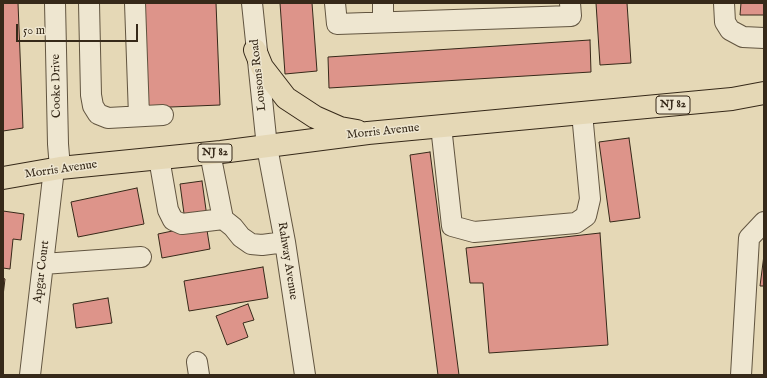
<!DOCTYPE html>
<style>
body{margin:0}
#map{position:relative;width:767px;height:378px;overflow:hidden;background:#e5d8b6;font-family:"IM FELL English",serif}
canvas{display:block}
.frame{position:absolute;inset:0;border:4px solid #362919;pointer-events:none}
.scale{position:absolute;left:16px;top:24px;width:122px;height:18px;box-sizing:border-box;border:2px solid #362919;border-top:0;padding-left:5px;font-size:12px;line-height:14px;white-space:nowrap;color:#362919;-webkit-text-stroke:3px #eee6d0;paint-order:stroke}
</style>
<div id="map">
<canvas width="767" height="378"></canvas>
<div class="frame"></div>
<div class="scale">50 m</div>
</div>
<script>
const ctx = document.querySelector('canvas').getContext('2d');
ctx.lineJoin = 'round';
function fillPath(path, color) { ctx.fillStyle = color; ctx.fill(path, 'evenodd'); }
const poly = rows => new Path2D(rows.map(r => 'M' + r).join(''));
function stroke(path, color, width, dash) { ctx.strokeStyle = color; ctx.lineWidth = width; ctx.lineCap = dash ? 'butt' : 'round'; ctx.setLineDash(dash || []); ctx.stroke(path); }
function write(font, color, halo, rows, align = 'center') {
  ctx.font = font + ' "IM FELL English",serif'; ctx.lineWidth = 3; ctx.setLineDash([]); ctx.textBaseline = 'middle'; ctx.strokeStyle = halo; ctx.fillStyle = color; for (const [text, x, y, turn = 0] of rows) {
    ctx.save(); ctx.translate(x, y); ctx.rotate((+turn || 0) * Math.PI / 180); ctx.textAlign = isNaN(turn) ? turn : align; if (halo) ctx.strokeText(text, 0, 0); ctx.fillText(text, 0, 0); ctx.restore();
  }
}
const building = poly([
 [3,3,18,3,23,128,3,131,3,3],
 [142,3,216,3,220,105,146,108,142,3],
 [280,3,312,3,317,71,285,74,280,3],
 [596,3,627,3,631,63,600,65,596,3],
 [741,3,764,3,764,15,740,15,741,3],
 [590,40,591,72,329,88,328,57,590,40],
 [629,138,640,218,610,222,599,142,629,138],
 [430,152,459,375,438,375,410,155,430,152],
 [202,181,207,217,185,221,180,184,202,181],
 [137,188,144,224,78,237,71,202,137,188],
 [3,211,24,214,21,240,13,239,10,269,3,268,3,211],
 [206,224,210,249,162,258,158,234,206,224],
 [600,233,608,345,489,353,483,283,470,283,466,248,600,233],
 [764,255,764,286,760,286,764,255],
 [263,267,268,298,189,311,184,281,263,267],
 [3,278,5,279,3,296,3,278],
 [108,298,112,323,76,328,73,304,108,298],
 [248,304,254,320,243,323,248,337,227,345,216,316,248,304]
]);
fillPath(building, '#dd948a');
stroke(building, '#362919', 1);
const minor = poly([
 [55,3,58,144,60,168],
 [89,3,91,95,93,106,98,114,108,118,163,115],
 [135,3,139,116],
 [252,3,267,147,285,242,305,375],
 [335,3,337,24,571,16,570,3],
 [383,3,383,22],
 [724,3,725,22,730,30,743,37,764,38],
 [441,126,452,226,474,232,576,223,586,216,590,199,582,113],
 [210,153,223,219],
 [159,158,168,210,173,220,182,224,223,219,233,227,241,237,251,244,262,245,285,242],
 [43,264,141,257],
 [197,362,199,375],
 [30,375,54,169],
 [741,375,749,238,764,222]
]);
const major = poly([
 [255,50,262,67,286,98,315,117,340,128,357,131],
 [3,178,60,168,221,152,368,133,732,99,764,93]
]);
stroke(minor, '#625540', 22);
stroke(major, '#362919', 24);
stroke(minor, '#eee6d0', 20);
stroke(major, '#e5d8b6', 22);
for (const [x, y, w] of [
 [673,105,34],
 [215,153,34]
]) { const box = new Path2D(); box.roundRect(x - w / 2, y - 9, w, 18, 3); ctx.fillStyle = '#eee6d0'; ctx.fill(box); stroke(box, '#362919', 1); }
write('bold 11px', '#362919', null, [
 ["NJ 82",673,105],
 ["NJ 82",215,153]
]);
write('12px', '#362919', '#eee6d0', [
 ["Lousons Road",259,75,-96],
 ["Cooke Drive",57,86,-91],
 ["Morris Avenue",383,132,-6],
 ["Morris Avenue",61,170,-8],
 ["Rahway Avenue",287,261,81],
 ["Apgar Court",42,272,-83]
]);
</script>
